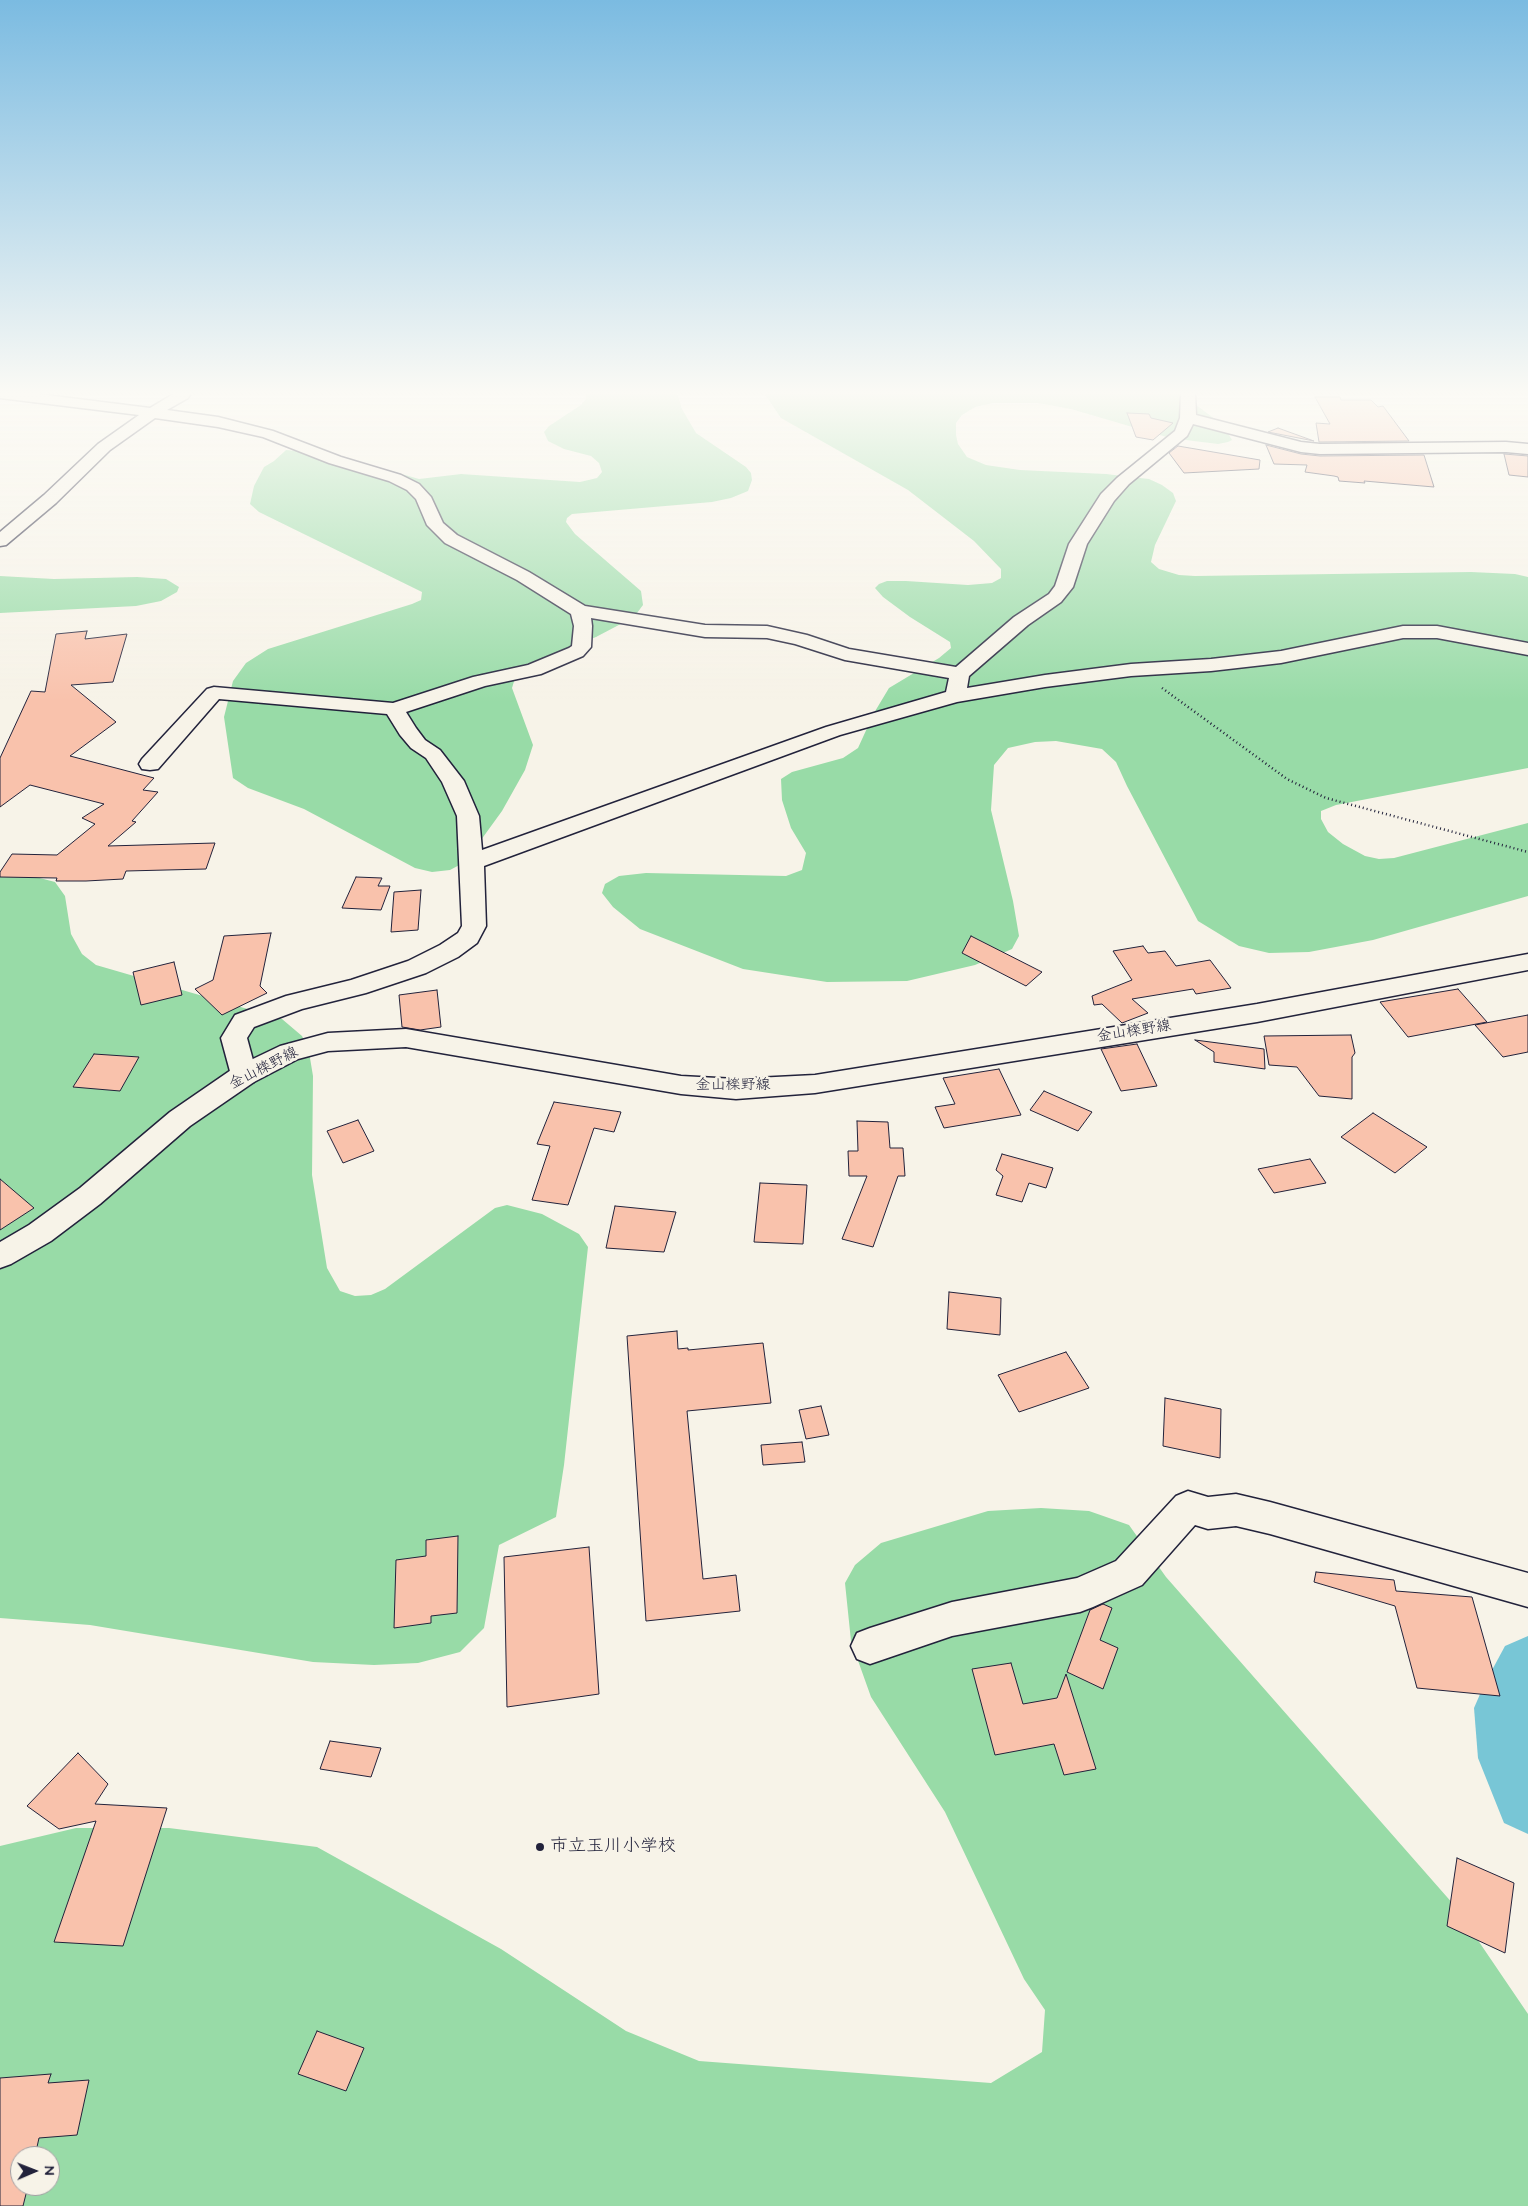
<!DOCTYPE html>
<meta charset="utf-8">
<style>
body{margin:0}
#map{position:relative;width:1528px;height:2206px;overflow:hidden;background:#f7f3e8;font-family:"Architects Daughter",sans-serif}
canvas{display:block}
.north{position:absolute;left:10px;top:2146px;width:50px;height:50px;box-sizing:border-box;background:#f7f3e8;border:1px solid #a29fa3;border-radius:50%;rotate:89deg;font-size:14px;font-weight:700;line-height:20px;text-align:center;color:#22223b}
.north::after{content:'';display:block;margin:auto;width:18px;height:22px;background:#22223b;clip-path:polygon(50% 0,100% 100%,50% 72%,0 100%)}
</style>
<div id="map">
<canvas width="1528" height="2206"></canvas>
<div class="north">N</div>
</div>
<script>
const ctx = document.querySelector('canvas').getContext('2d');
ctx.lineJoin = 'round';
function fillPath(path, color) { ctx.fillStyle = color; ctx.fill(path, 'evenodd'); }
const poly = rows => new Path2D(rows.map(r => 'M' + r).join(''));
function stroke(path, color, width, dash) { ctx.strokeStyle = color; ctx.lineWidth = width; ctx.lineCap = dash ? 'butt' : 'round'; ctx.setLineDash(dash || []); ctx.stroke(path); }
function write(font, color, halo, rows, align = 'center') {
  ctx.font = font + ' "Architects Daughter","Klee One",sans-serif'; ctx.lineWidth = 5; ctx.setLineDash([]); ctx.textBaseline = 'middle'; ctx.strokeStyle = halo; ctx.fillStyle = color; for (const [text, x, y, turn = 0] of rows) {
    ctx.save(); ctx.translate(x, y); ctx.rotate((+turn || 0) * Math.PI / 180); ctx.textAlign = isNaN(turn) ? turn : align; if (halo) ctx.strokeText(text, 0, 0); ctx.fillText(text, 0, 0); ctx.restore();
  }
}
fillPath(poly([
 [585,393,677,393,682,409,696,433,746,467,751,473,752,480,748,491,731,498,712,502,572,514,567,518,566,522,575,534,641,591,643,605,634,617,596,637,527,664,516,675,512,688,533,745,525,770,502,811,465,862,450,870,432,872,415,868,304,809,248,788,233,778,224,717,233,681,246,663,268,649,412,604,421,600,422,592,259,512,250,504,254,486,264,467,274,461,286,450,332,454,419,479,461,474,580,482,597,478,602,472,599,463,591,456,564,449,548,441,544,432,549,426,581,405,586,399],
 [764,393,1180,393,1223,425,1232,440,1228,442,1218,444,1170,438,1071,409,1038,403,993,403,975,407,962,415,956,423,956,435,958,444,967,457,986,465,1020,470,1106,474,1149,479,1162,485,1173,493,1176,501,1155,545,1151,562,1159,569,1179,575,1195,576,1471,572,1515,574,1528,577,1528,768,1336,805,1321,811,1321,819,1328,832,1343,844,1365,856,1379,859,1394,858,1528,823,1528,896,1373,940,1309,952,1269,953,1239,946,1198,921,1127,786,1116,762,1102,749,1056,741,1035,742,1008,748,994,765,991,810,1013,901,1019,936,1012,949,975,965,907,981,827,982,743,969,640,929,613,907,602,893,605,884,619,876,646,873,786,876,802,870,806,853,791,828,782,800,781,779,792,772,843,758,858,748,874,713,889,688,939,658,951,648,950,642,910,617,883,597,875,588,879,584,887,581,906,581,968,585,992,583,1001,578,1001,569,974,541,908,490,781,418],
 [0,576,54,579,137,577,166,579,179,587,177,592,161,601,136,606,0,613],
 [32,876,55,882,65,896,71,934,82,954,96,965,282,1019,302,1036,309,1052,313,1076,312,1175,327,1268,340,1291,355,1296,371,1295,385,1289,495,1208,507,1205,542,1214,579,1234,588,1247,564,1465,556,1517,499,1545,484,1628,460,1652,418,1663,374,1665,313,1662,90,1625,0,1618,0,877],
 [1041,1508,1089,1511,1129,1525,1166,1577,1454,1905,1528,2014,1528,2206,0,2206,0,1846,76,1828,169,1828,317,1847,501,1949,626,2031,699,2061,991,2083,1042,2052,1045,2010,1024,1979,945,1812,871,1697,851,1641,845,1583,855,1565,881,1543,988,1511],
 [20,2156,50,2156,50,2186,20,2186]
]), '#98dba7');
fillPath(poly([
 [1528,1636,1528,1834,1504,1823,1478,1758,1474,1708,1484,1685,1505,1646,1528,1636]
]), '#78c6d6');
const building = poly([
 [1315,397,1340,397,1341,400,1371,400,1378,407,1383,406,1409,441,1319,442,1316,423,1330,424,1315,397],
 [1127,413,1149,414,1151,418,1173,423,1153,440,1136,437,1127,413],
 [1278,428,1314,441,1268,432,1278,428],
 [1266,445,1301,454,1320,456,1424,455,1434,487,1364,481,1365,483,1339,481,1338,477,1334,476,1305,472,1307,465,1274,464,1266,445],
 [1178,446,1260,460,1259,469,1184,473,1169,453,1178,446],
 [1504,454,1528,456,1528,477,1509,475,1504,454],
 [87,631,85,639,127,634,113,682,71,685,116,722,70,756,154,778,143,790,158,792,132,821,136,822,108,846,215,843,206,869,126,871,123,879,86,881,56,881,57,878,0,877,0,872,12,854,57,855,95,824,82,818,104,804,30,785,0,807,0,758,31,691,45,692,56,634,87,631],
 [356,877,382,878,378,886,390,886,381,910,342,908,356,877],
 [421,890,418,930,391,932,394,892,421,890],
 [271,933,260,986,267,993,222,1015,195,989,213,980,224,936,271,933],
 [971,936,1042,972,1026,986,962,953,971,936],
 [1143,946,1148,953,1165,951,1176,966,1210,960,1231,988,1196,994,1193,989,1132,999,1148,1013,1122,1023,1102,1004,1094,1005,1092,996,1132,980,1113,951,1143,946],
 [174,962,182,995,141,1005,133,972,174,962],
 [1458,989,1487,1022,1408,1037,1380,1002,1458,989],
 [437,990,441,1027,420,1030,402,1027,399,995,437,990],
 [1528,1015,1528,1052,1503,1057,1475,1025,1528,1015],
 [1351,1035,1355,1053,1352,1057,1352,1099,1319,1096,1297,1067,1269,1065,1264,1036,1351,1035],
 [1195,1040,1264,1049,1265,1069,1214,1062,1214,1052,1195,1040],
 [1137,1044,1157,1086,1121,1091,1101,1049,1137,1044],
 [94,1054,139,1057,120,1091,73,1087,94,1054],
 [999,1069,1021,1115,944,1128,935,1107,955,1104,943,1078,999,1069],
 [1044,1091,1092,1112,1078,1131,1030,1110,1044,1091],
 [554,1102,621,1112,614,1132,594,1128,568,1205,532,1200,550,1146,537,1144,554,1102],
 [1373,1113,1427,1147,1395,1173,1341,1137,1373,1113],
 [358,1120,374,1151,343,1163,327,1131,358,1120],
 [857,1121,888,1122,890,1148,903,1148,905,1176,898,1176,873,1247,842,1239,867,1176,849,1176,848,1151,858,1151,857,1121],
 [1002,1154,1053,1168,1046,1188,1029,1183,1022,1202,996,1195,1003,1176,996,1170,1002,1154],
 [1310,1159,1326,1183,1274,1193,1258,1169,1310,1159],
 [0,1179,34,1208,0,1230,0,1179],
 [760,1183,807,1185,803,1244,754,1242,760,1183],
 [615,1206,676,1212,664,1252,606,1248,615,1206],
 [949,1292,1001,1298,1000,1335,947,1329,949,1292],
 [677,1331,678,1349,688,1348,688,1350,763,1343,771,1403,687,1411,703,1579,736,1575,740,1611,646,1621,627,1336,677,1331],
 [1066,1352,1089,1388,1019,1412,998,1375,1066,1352],
 [1165,1398,1221,1409,1220,1458,1163,1446,1165,1398],
 [821,1406,829,1435,806,1439,799,1410,821,1406],
 [802,1442,805,1462,763,1465,761,1445,802,1442],
 [458,1536,457,1613,431,1616,431,1623,394,1628,396,1560,426,1556,426,1540,458,1536],
 [589,1547,599,1694,507,1707,504,1557,589,1547],
 [1316,1572,1394,1580,1396,1591,1472,1597,1500,1696,1417,1688,1395,1606,1314,1582,1316,1572],
 [1103,1604,1112,1608,1100,1640,1118,1648,1103,1689,1067,1672,1090,1610,1103,1604],
 [1011,1663,1023,1704,1057,1698,1066,1674,1096,1769,1064,1775,1054,1744,995,1755,972,1669,1011,1663],
 [330,1741,381,1748,371,1777,320,1769,330,1741],
 [78,1753,108,1784,95,1804,167,1808,123,1946,54,1942,96,1821,59,1829,27,1806,78,1753],
 [1457,1858,1514,1883,1505,1953,1447,1926,1457,1858],
 [317,2031,364,2048,346,2091,298,2074,317,2031],
 [51,2074,48,2083,89,2080,77,2135,39,2138,35,2156,20,2156,20,2186,28,2186,23,2206,0,2206,0,2078,51,2074]
]);
fillPath(building, '#f9c2ac');
stroke(building, '#22223b', 1);
const minor = poly([
 [0,393,30,393,150,408,175,393,189,393,190,395,188,398,167,410,218,417,273,431,341,457,401,475,419,484,431,497,443,523,457,535,529,572,585,606,705,625,767,626,807,635,849,649,956,667,1014,617,1049,594,1055,586,1069,544,1101,494,1117,478,1175,431,1180,418,1181,393,1195,393,1196,415,1301,442,1320,444,1506,442,1528,444,1528,454,1506,452,1320,454,1301,452,1193,424,1187,436,1129,484,1114,501,1087,544,1073,587,1061,602,1028,625,969,676,967,688,1045,675,1131,664,1211,659,1281,651,1403,626,1437,626,1528,643,1528,655,1437,638,1403,638,1281,663,1211,671,1131,676,1045,687,957,702,840,735,484,866,486,926,477,943,458,957,426,973,366,993,302,1009,254,1027,247,1038,257,1075,254,1082,244,1084,234,1082,231,1075,221,1038,235,1015,286,996,351,980,408,961,440,945,458,933,462,926,457,816,442,782,426,758,411,748,400,735,387,714,219,699,158,769,150,770,142,769,139,764,142,759,207,689,214,687,393,703,473,677,528,665,569,648,572,646,574,626,571,614,517,580,445,543,427,525,416,499,407,490,389,481,329,463,263,437,218,427,155,418,110,450,56,503,6,545,0,546,0,532,44,495,98,444,139,415,0,398,0,393],
 [591,618,705,637,767,638,795,644,845,660,949,678,946,692,826,727,482,850,479,816,464,781,440,750,425,740,416,728,406,712,485,686,541,674,583,656,591,647,592,626,591,618],
 [1188,1491,1208,1497,1236,1494,1270,1502,1528,1573,1528,1607,1270,1534,1236,1526,1208,1529,1195,1525,1142,1585,1093,1607,1080,1612,952,1636,870,1664,857,1659,851,1646,857,1633,870,1628,952,1602,1077,1578,1116,1561,1176,1496,1188,1491]
]);
const major = poly([
 [1528,954,1528,970,1257,1022,815,1093,736,1099,681,1094,406,1047,328,1051,298,1059,254,1082,190,1126,100,1204,51,1241,11,1264,0,1268,0,1242,29,1225,80,1188,170,1112,234,1068,280,1046,328,1033,406,1029,681,1076,736,1079,815,1075,1257,1004,1528,954]
]);
stroke(minor, '#22223b', 3);
stroke(major, '#22223b', 3);
stroke(poly([
 [1162,688,1287,779,1326,798,1528,852]
]), '#22223b', 2.5, [1, 3]);
fillPath(minor, '#f7f3e8');
fillPath(major, '#f7f3e8');
const sky = ctx.createLinearGradient(0, 0, 0, 702);
sky.addColorStop(0, '#7bbbe1');
sky.addColorStop(0.56, '#fbfaf5');
sky.addColorStop(1, '#fbfaf500');
ctx.fillStyle = sky;
ctx.fillRect(0, 0, 1528, 702);
for (const [x, y, r, color] of [
 [540,1847,5,"#22223b"]
]) { const dot = new Path2D(); dot.arc(x, y, r, 0, 2 * Math.PI); ctx.fillStyle = color; ctx.fill(dot); stroke(dot, '#f7f3e8', 2); }
write('15px', '#22223b', '#f7f3e8', [
 ["金山檪野線",1134,1032,-9],
 ["金山檪野線",264,1069,-27],
 ["金山檪野線",733,1086]
]);
write('18px', '#22223b', '#f7f3e8', [
 ["市立玉川小学校",550,1847]
], 'left');
</script>
